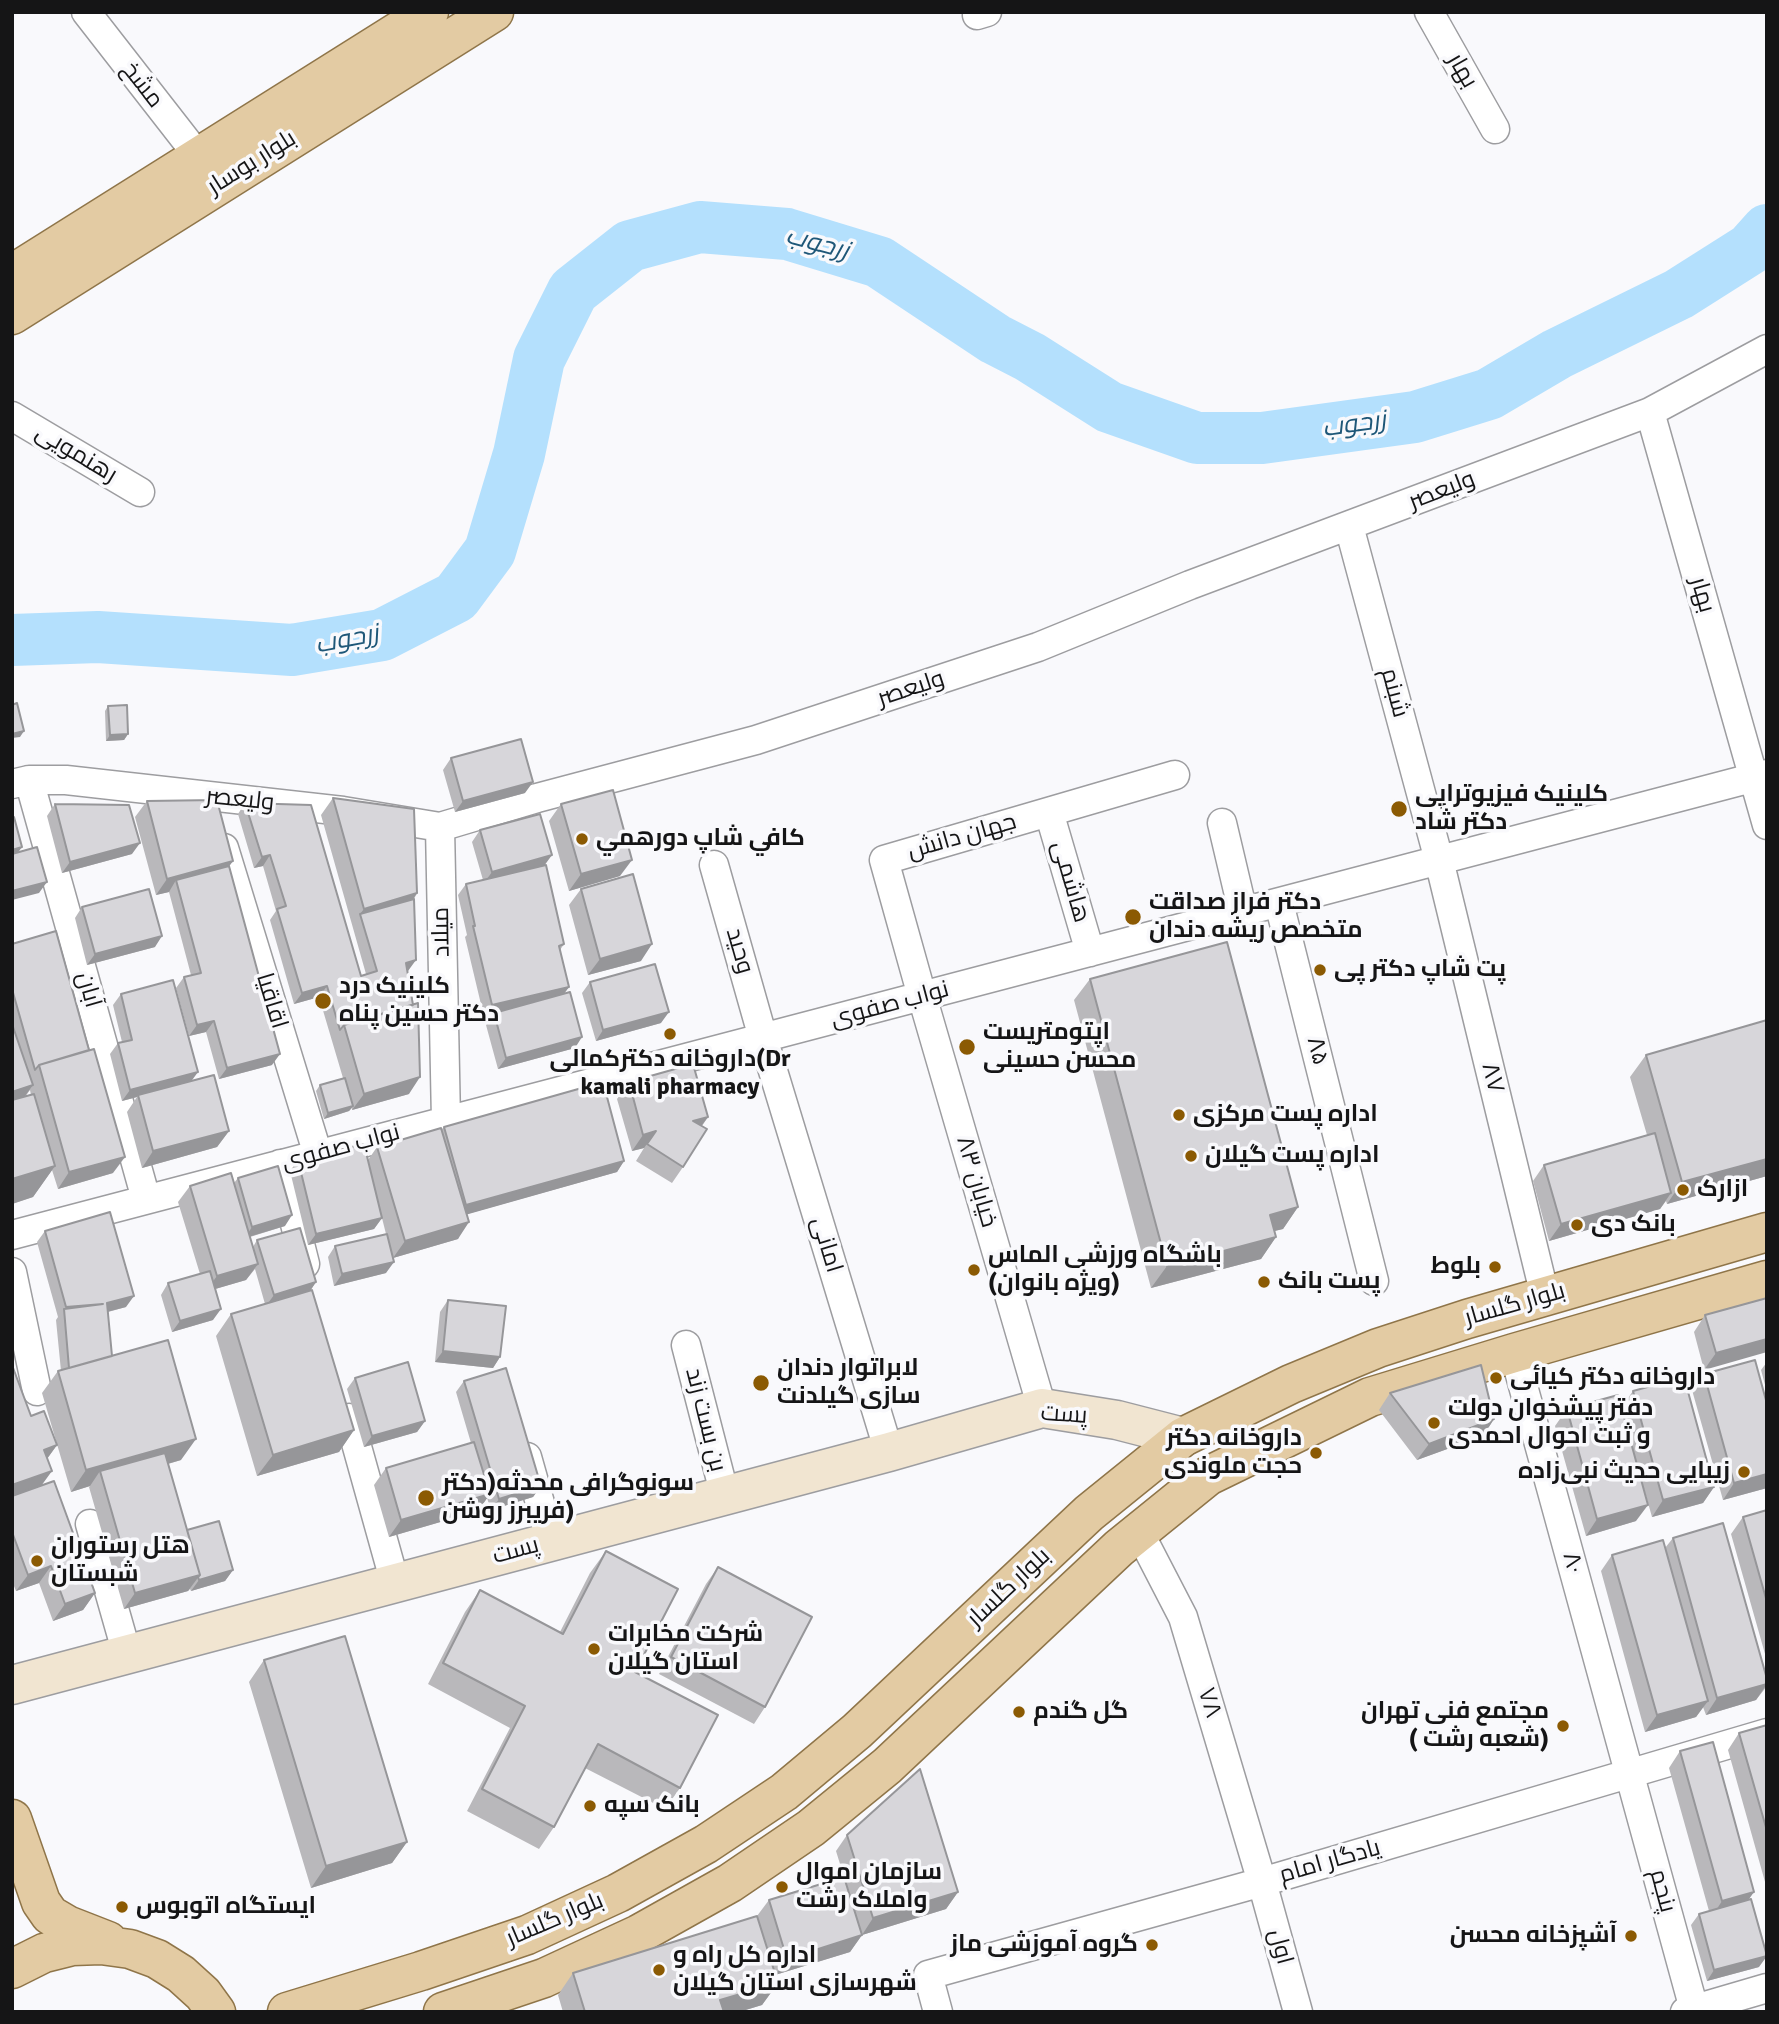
<!DOCTYPE html>
<meta charset="utf-8">
<style>
body{margin:0}
#map{position:relative;width:1779px;height:2024px;overflow:hidden;background:#f9f9fc;font-family:Signika,sans-serif}
canvas{display:block}
.frame{position:absolute;inset:0;border:14px solid #151516;pointer-events:none}
</style>
<div id="map">
<canvas width="1779" height="2024"></canvas>
<div class="frame"></div>
</div>
<script>
const ctx = document.querySelector('canvas').getContext('2d');
ctx.lineJoin = 'round';
const poly = rows => new Path2D(rows.map(r => 'M' + r).join(''));
function stroke(path, color, width, dash) { ctx.strokeStyle = color; ctx.lineWidth = width; ctx.lineCap = dash ? 'butt' : 'round'; ctx.setLineDash(dash || []); ctx.stroke(path); }
function fillPath(path, color) { ctx.fillStyle = color; ctx.fill(path, 'evenodd'); }
function write(font, color, halo, rows, align = 'center') {
  ctx.font = font + ' Signika,Cairo,sans-serif'; ctx.lineWidth = 7; ctx.setLineDash([]); ctx.textBaseline = 'middle'; ctx.strokeStyle = halo; ctx.fillStyle = color; for (const [text, x, y, turn = 0] of rows) {
    ctx.save(); ctx.translate(x, y); ctx.rotate((+turn || 0) * Math.PI / 180); ctx.textAlign = isNaN(turn) ? turn : align; if (halo) ctx.strokeText(text, 0, 0); ctx.fillText(text, 0, 0); ctx.restore();
  }
}
stroke(poly([
 [12,640,98,637,292,650,382,635,456,597,490,551,519,454,539,359,573,291,630,246,700,227,787,234,879,262,995,339,1030,357,1109,407,1197,438,1262,438,1415,417,1489,394,1557,354,1679,294,1750,249,1767,230]
]), '#b4e0fd', 52);
const street = poly([
 [86,12,199,157],
 [1429,12,1495,129],
 [977,15,987,12],
 [1650,412,1767,825],
 [12,416,140,492],
 [1349,526,1439,860,1545,1296],
 [29,780,146,1199],
 [12,784,29,780,66,780,343,811,440,827,537,798,756,740,1038,647,1190,585,1650,412,1767,349],
 [1049,812,1090,952],
 [1222,823,1243,912],
 [440,827,446,1121],
 [224,848,318,1155],
 [714,865,763,1038,889,1452],
 [1279,903,1374,1281],
 [280,1164,305,1264],
 [12,1235,1767,774],
 [12,1272,37,1391],
 [686,1345,725,1496],
 [1514,1353,1694,2009],
 [1042,1408,922,996,884,860,1175,775],
 [349,1418,395,1583],
 [527,1457,551,1542],
 [90,1524,127,1654],
 [1139,1532,1183,1617,1262,1882,1298,2012],
 [938,2012,928,1975,1262,1882,1767,1733],
 [1685,2012,1767,1988]
]);
const secondary = poly([
 [12,1685,889,1452,1042,1408,1117,1420,1183,1437]
]);
const primary = poly([
 [12,274,429,12],
 [12,315,494,12],
 [12,1819,41,1902,50,1915,67,1925,108,1941],
 [12,1969,44,1953,72,1946,101,1945,130,1949,157,1959,181,1974,203,1994,216,2012],
 [287,2012,421,1971,527,1935,618,1893,706,1844,784,1792,857,1731,1089,1513,1183,1437,1291,1384,1378,1348,1467,1319,1767,1232],
 [443,2012,544,1978,639,1934,730,1883,811,1828,887,1766,1119,1548,1208,1476,1370,1397,1514,1353,1767,1280]
]);
stroke(street, '#9d9da0', 31);
stroke(secondary, '#9d9da0', 41);
stroke(primary, '#8f7549', 41);
stroke(street, '#fff', 28);
stroke(secondary, '#f1e5d1', 38);
stroke(primary, '#e3cba3', 38);
fillPath(poly([
 [108,706,128,734,124,740,106,741,105,711],
 [451,758,525,793,455,812,443,770],
 [333,798,417,893,414,899,407,971,409,1094,352,1110,352,1108,349,1111,324,1119,316,1091,320,1085,343,1078,319,997,294,1004,270,920,276,911,263,866,254,868,238,814,245,803,361,976,366,974,321,815],
 [147,801,233,861,229,866,272,1065,219,1079,206,1032,189,1036,176,988,184,977,191,975,169,892,156,895,135,817],
 [55,804,132,854,62,873,47,816],
 [561,804,620,876,569,891,549,821],
 [480,830,545,865,564,944,560,950,569,987,564,993,575,1048,498,1069,486,1025,494,1014,484,1017,465,937,467,935,458,895,466,884,483,880,472,842],
 [581,889,641,961,588,975,569,905],
 [82,907,155,947,87,965,75,918],
 [12,944,113,1173,58,1189,52,1170,33,1197,12,1204],
 [30,1090,31,1095,25,1097],
 [1090,979,1298,1207,1283,1229,1274,1231,1276,1237,1261,1259,1151,1288,1074,1000],
 [590,982,661,1023,596,1041,582,993],
 [121,994,192,1081,229,1131,217,1147,142,1168,127,1112,137,1097,122,1101,110,1054,118,1043,122,1042,113,1005],
 [1767,1020,1767,1176,1667,1204,1666,1201,1660,1209,1549,1241,1533,1181,1544,1165,1647,1135,1630,1077,1646,1055],
 [629,1082,708,1117,702,1126,683,1167,672,1183,636,1161,644,1148,632,1151,617,1099],
 [444,1127,624,1161,617,1172,467,1214,458,1239,393,1258,389,1244,386,1273,334,1286,328,1257,335,1246,386,1234,382,1218,374,1229,308,1245,290,1171,298,1160,368,1160,377,1147,442,1129],
 [238,1178,285,1226,250,1237,253,1247,257,1240,316,1282,310,1291,354,1430,339,1452,257,1476,216,1336,231,1314,265,1304,255,1269,246,1280,215,1289,213,1320,172,1332,161,1295,168,1283,200,1274,178,1202,190,1186,234,1183],
 [45,1231,126,1307,108,1312,112,1356,181,1460,168,1464,187,1530,233,1570,225,1581,191,1591,190,1589,188,1591,124,1609,89,1487,90,1486,71,1492,42,1393,58,1371,61,1371,56,1320,58,1317,37,1242],
 [1767,1298,1704,1370,1694,1332,1705,1315],
 [448,1300,500,1357,493,1368,435,1362,440,1312],
 [1767,1362,1767,1392,1761,1370],
 [12,1365,31,1416,57,1445,47,1459,41,1486,95,1593,83,1610,53,1621,39,1583,16,1591,12,1581],
 [1704,1374,1767,1488,1723,1500,1692,1390],
 [355,1378,425,1421,417,1432,364,1447,347,1389],
 [464,1381,541,1486,533,1497,491,1510,487,1498,478,1511,389,1537,374,1485,386,1468,471,1443,456,1392],
 [1633,1391,1714,1487,1703,1503,1652,1517,1621,1408],
 [1390,1393,1494,1419,1483,1436,1417,1460,1379,1410],
 [1567,1409,1636,1521,1586,1536,1555,1426],
 [1767,1510,1767,1661,1731,1534,1743,1517],
 [1673,1538,1767,1679,1767,1686,1756,1700,1706,1715,1703,1707,1696,1717,1645,1732,1601,1571,1612,1555,1665,1548],
 [606,1551,635,1672,680,1788,665,1809,585,1768,554,1827,539,1849,467,1811,510,1728,428,1684,465,1612,480,1590,560,1632,590,1573],
 [718,1567,765,1707,754,1724,659,1674,706,1584],
 [264,1660,407,1842,392,1863,311,1888,249,1682],
 [1767,1725,1767,1889,1728,1750,1739,1733],
 [1680,1751,1749,1900,1759,1967,1707,1981,1691,1925,1699,1914,1709,1911,1669,1768],
 [847,1835,958,1892,946,1909,862,1935,850,1952,775,1975,778,1983,762,2005,739,2012,563,2012,558,1995,573,1973,757,1916,769,1900,844,1877,836,1851]
]), '#b9b8bb');
fillPath(poly([
 [24,731,20,737,12,738,12,734],
 [128,734,124,740,106,741,110,735],
 [533,782,525,793,455,812,463,801],
 [140,843,132,854,62,873,70,862],
 [22,847,14,858,12,859,12,850],
 [270,855,263,866,254,868,262,857],
 [552,855,544,866,484,883,492,872],
 [632,860,620,876,569,891,581,874],
 [233,861,221,877,176,880,169,892,156,895,167,879],
 [47,882,39,893,12,900,12,891],
 [417,893,406,910,360,914,364,909],
 [162,936,155,947,87,965,95,954],
 [652,944,641,961,588,975,600,959],
 [416,960,408,971,406,963],
 [327,986,319,997,294,1004,302,993],
 [569,987,561,998,484,1017,492,1005],
 [669,1012,661,1023,596,1041,603,1030],
 [214,1021,206,1032,189,1036,197,1025],
 [582,1037,575,1048,498,1069,506,1058],
 [280,1054,272,1065,219,1079,227,1068],
 [198,1072,190,1083,138,1095,137,1097,122,1101,130,1090],
 [420,1077,409,1094,352,1110,364,1094],
 [33,1085,12,1114,12,1092],
 [353,1106,349,1111,324,1119,328,1113],
 [708,1117,696,1133,693,1121],
 [229,1131,217,1147,142,1168,153,1151],
 [656,1131,644,1148,632,1151,643,1135],
 [125,1157,113,1173,58,1189,69,1172],
 [1767,1159,1767,1176,1667,1204,1682,1182],
 [624,1161,617,1172,458,1217,466,1205],
 [55,1166,33,1197,12,1204,12,1179],
 [1671,1193,1660,1209,1549,1241,1561,1224],
 [1298,1207,1283,1229,1254,1236,1270,1215],
 [292,1215,285,1226,245,1238,252,1227],
 [382,1218,374,1229,308,1245,316,1234],
 [469,1222,458,1239,393,1258,405,1241],
 [1276,1237,1261,1259,1151,1288,1167,1266],
 [394,1262,386,1273,334,1286,342,1274],
 [258,1264,246,1280,205,1292,217,1276],
 [316,1282,308,1294,266,1306,274,1295],
 [134,1296,126,1307,99,1314,107,1303],
 [221,1309,213,1320,172,1332,180,1321],
 [1767,1339,1767,1352,1704,1370,1716,1353],
 [443,1351,500,1357,493,1368,435,1362],
 [1494,1419,1483,1436,1417,1460,1429,1444],
 [425,1421,417,1432,364,1447,372,1436],
 [354,1430,339,1452,257,1476,273,1455],
 [196,1439,181,1460,104,1482,100,1471,90,1486,71,1492,86,1470],
 [57,1445,41,1467,44,1450],
 [52,1471,36,1493,12,1502,12,1485],
 [1767,1474,1767,1488,1723,1500,1734,1483],
 [541,1486,533,1497,491,1510,499,1499],
 [1714,1487,1703,1503,1652,1517,1663,1500],
 [490,1494,478,1511,389,1537,401,1520],
 [1648,1505,1636,1521,1586,1536,1597,1519],
 [51,1566,39,1583,16,1591,28,1575],
 [233,1570,225,1581,191,1591,199,1580],
 [200,1575,188,1591,124,1609,135,1593],
 [95,1593,83,1610,53,1621,65,1604],
 [1767,1684,1756,1700,1706,1715,1717,1698],
 [1708,1701,1696,1717,1645,1732,1657,1715],
 [407,1842,392,1863,311,1888,326,1866],
 [958,1892,946,1909,862,1935,873,1918],
 [1754,1892,1742,1909,1711,1918,1722,1901],
 [862,1935,850,1952,775,1975,787,1959],
 [1767,1956,1759,1967,1707,1981,1714,1970],
 [778,1983,762,2005,739,2012,712,2012,720,2000]
]), '#969699');
const building = poly([
 [17,703,24,731,12,734,12,705,17,703],
 [127,705,128,734,110,735,108,706,127,705],
 [521,739,533,782,463,801,451,758,521,739],
 [613,790,632,860,581,874,561,804,613,790],
 [333,798,414,809,417,893,364,909,333,798],
 [217,800,233,861,167,879,147,801,217,800],
 [245,803,311,805,361,976,377,971,360,914,414,899,416,960,406,963,413,1005,344,1025,340,1030,327,986,302,993,277,909,286,906,270,855,262,857,245,803],
 [55,804,129,805,140,843,70,862,55,804],
 [540,814,552,855,492,872,480,830,540,814],
 [12,817,14,817,22,847,12,850,12,817],
 [37,847,47,882,12,891,12,854,37,847],
 [546,865,564,944,559,946,569,987,492,1005,473,926,475,926,466,884,546,865],
 [229,866,280,1054,227,1068,214,1021,197,1025,184,977,201,973,176,880,229,866],
 [633,874,652,944,600,959,581,889,633,874],
 [149,889,162,936,95,954,82,907,149,889],
 [56,931,89,1050,39,1065,35,1070,12,989,12,944,56,931],
 [1227,942,1298,1207,1270,1215,1276,1237,1167,1266,1090,979,1227,942],
 [655,964,669,1012,603,1030,590,982,655,964],
 [173,980,198,1072,130,1090,118,1043,132,1040,121,994,173,980],
 [570,992,582,1037,506,1058,494,1013,570,992],
 [418,1003,420,1077,364,1094,344,1025,418,1003],
 [1767,1020,1767,1159,1682,1182,1646,1055,1767,1020],
 [12,1024,33,1085,12,1092,12,1024],
 [94,1049,125,1157,69,1172,39,1065,94,1049],
 [693,1064,708,1117,693,1121,707,1129,683,1167,647,1144,656,1131,643,1135,629,1082,693,1064],
 [214,1075,229,1131,153,1151,138,1095,214,1075],
 [345,1078,353,1106,328,1113,320,1085,345,1078],
 [603,1082,624,1161,466,1205,444,1127,603,1082],
 [34,1094,55,1166,12,1179,12,1100,34,1094],
 [441,1128,469,1222,405,1241,377,1147,441,1128],
 [1655,1133,1671,1193,1561,1224,1544,1165,1655,1133],
 [364,1144,382,1218,316,1234,298,1160,364,1144],
 [278,1166,292,1215,252,1227,238,1178,278,1166],
 [231,1173,258,1264,217,1276,190,1186,231,1173],
 [110,1212,134,1296,107,1303,112,1356,69,1368,64,1309,103,1304,66,1307,45,1231,110,1212],
 [300,1228,316,1282,274,1295,257,1240,300,1228],
 [387,1234,394,1262,342,1274,335,1246,387,1234],
 [210,1271,221,1309,180,1321,168,1283,210,1271],
 [312,1290,354,1430,273,1455,231,1314,312,1290],
 [1767,1298,1767,1339,1716,1353,1705,1315,1767,1298],
 [448,1300,506,1306,500,1357,443,1351,448,1300],
 [168,1340,196,1439,86,1470,58,1371,168,1340],
 [1755,1360,1767,1404,1767,1474,1734,1483,1704,1374,1755,1360],
 [408,1362,425,1421,372,1436,355,1378,408,1362],
 [12,1365,31,1416,44,1411,57,1445,44,1450,52,1471,12,1485,12,1365],
 [1481,1365,1494,1419,1429,1444,1390,1393,1481,1365],
 [506,1368,541,1486,499,1499,464,1381,506,1368],
 [1684,1377,1714,1487,1663,1500,1633,1391,1684,1377],
 [1618,1395,1648,1505,1597,1519,1567,1409,1618,1395],
 [474,1442,490,1494,401,1520,386,1468,474,1442],
 [165,1453,200,1575,135,1593,100,1471,165,1453],
 [54,1481,95,1593,65,1604,51,1566,28,1575,12,1532,12,1496,54,1481],
 [1767,1510,1767,1602,1743,1517,1767,1510],
 [219,1521,233,1570,199,1580,198,1577,200,1575,187,1530,219,1521],
 [1723,1523,1767,1679,1767,1684,1717,1698,1673,1538,1723,1523],
 [1663,1540,1708,1701,1657,1715,1612,1555,1663,1540],
 [606,1551,678,1589,635,1672,718,1715,680,1788,598,1744,554,1827,482,1789,525,1706,443,1663,480,1590,563,1634,606,1551],
 [718,1567,812,1617,765,1707,671,1657,718,1567],
 [345,1636,407,1842,326,1866,264,1660,345,1636],
 [1767,1725,1767,1831,1739,1733,1767,1725],
 [1713,1742,1754,1892,1722,1901,1680,1751,1713,1742],
 [920,1769,958,1892,873,1918,847,1835,920,1769],
 [844,1877,862,1935,787,1959,769,1900,844,1877],
 [1751,1899,1767,1956,1714,1970,1699,1914,1751,1899],
 [757,1916,778,1983,720,2000,724,2012,585,2012,573,1973,757,1916]
]);
fillPath(building, '#d7d6da');
stroke(building, '#969699', 2);
for (const [x, y, r, color] of [
 [1399,809,9,"#8b5a03"],
 [582,839,7,"#8b5a03"],
 [1133,917,9,"#8b5a03"],
 [1320,970,7,"#8b5a03"],
 [323,1001,9,"#8b5a03"],
 [670,1034,7,"#8b5a03"],
 [967,1047,9,"#8b5a03"],
 [1179,1115,7,"#8b5a03"],
 [1191,1156,7,"#8b5a03"],
 [1683,1190,7,"#8b5a03"],
 [1577,1225,7,"#8b5a03"],
 [1495,1267,7,"#8b5a03"],
 [974,1270,7,"#8b5a03"],
 [1264,1282,7,"#8b5a03"],
 [1496,1378,7,"#8b5a03"],
 [761,1383,9,"#8b5a03"],
 [1434,1423,7,"#8b5a03"],
 [1316,1453,7,"#8b5a03"],
 [1744,1472,7,"#8b5a03"],
 [426,1498,9,"#8b5a03"],
 [37,1561,7,"#8b5a03"],
 [594,1649,7,"#8b5a03"],
 [1019,1712,7,"#8b5a03"],
 [1563,1726,7,"#8b5a03"],
 [590,1806,7,"#8b5a03"],
 [782,1887,7,"#8b5a03"],
 [122,1907,7,"#8b5a03"],
 [1631,1936,7,"#8b5a03"],
 [1152,1945,7,"#8b5a03"],
 [659,1970,7,"#8b5a03"]
]) { const dot = new Path2D(); dot.arc(x, y, r, 0, 2 * Math.PI); ctx.fillStyle = color; ctx.fill(dot); stroke(dot, '#f9f9fc', 2.5); }
write('24px', '#151516', '#f9f9fc', [
 ["بهار",1462,71,60],
 ["مشخ",142,85,52],
 ["بلوار بوسار",252,163,-32],
 ["رهنمویی",76,454,31],
 ["ولیعصر",1442,491,-21],
 ["بهار",1702,595,74],
 ["ولیعصر",911,689,-18],
 ["شبنم",1394,693,75],
 ["ولیعصر",240,800,6],
 ["جهان دانش",962,837,-16],
 ["هاشمی",1070,882,74],
 ["میلاد",442,932,-91],
 ["وحید",739,951,74],
 ["آبان",88,990,74],
 ["اقاقیا",271,1001,73],
 ["نواب صفوی",890,1005,-15],
 ["۸۵",1317,1051,76],
 ["۸۷",1492,1078,76],
 ["نواب صفوی",341,1148,-15],
 ["خیابان ۸۳",976,1182,74],
 ["امانی",826,1245,73],
 ["بلوار گلسار",1515,1305,-16],
 ["پست",1064,1415,4],
 ["بن بست زند",705,1420,76],
 ["پست",516,1551,-15],
 ["۸۰",1572,1563,75],
 ["بلوار گلسار",1009,1588,-43],
 ["۷۸",1209,1703,73],
 ["یادگار امام",1330,1862,-16],
 ["پنجم",1662,1891,75],
 ["بلوار گلسار",555,1920,-23],
 ["اول",1280,1947,75]
]);
write('bold 24px', '#151516', '#f9f9fc', [
 ["کلینیک فیزیوتراپی",1415,795],
 ["دکتر شاد",1415,823],
 ["كافي شاپ دورهمي",596,839],
 ["دکتر فراز صداقت",1149,903],
 ["متخصص ریشه دندان",1149,931],
 ["پت شاپ دکتر پی",1334,970],
 ["کلینیک درد",339,987],
 ["دکتر حسین پناه",339,1015],
 ["اپتومتریست",983,1033],
 ["محسن حسینی",983,1061],
 ["داروخانه دکترکمالی(Dr",670,1060,"center"],
 ["kamali pharmacy",670,1088,"center"],
 ["اداره پست مرکزی",1193,1115],
 ["اداره پست گیلان",1205,1156],
 ["ازارک",1697,1190],
 ["بانک دی",1591,1225],
 ["باشگاه ورزشی الماس",988,1256],
 ["(ویژه بانوان)",988,1284],
 ["بلوط",1481,1267,"right"],
 ["پست بانک",1278,1282],
 ["لابراتوار دندان",777,1369],
 ["سازی گیلدنت",777,1397],
 ["داروخانه دکتر کیائی",1510,1378],
 ["دفتر پیشخوان دولت",1448,1409],
 ["و ثبت احوال احمدی",1448,1437],
 ["داروخانه دکتر",1302,1439,"right"],
 ["حجت ملوندی",1302,1467,"right"],
 ["زیبایی حدیث نبی‌زاده",1730,1472,"right"],
 ["سونوگرافی محدثه(دکتر",442,1484],
 ["فریبرز روشن)",442,1512],
 ["هتل رستوران",51,1547],
 ["شبستان",51,1575],
 ["شرکت مخابرات",608,1635],
 ["استان گیلان",608,1663],
 ["گل گندم",1033,1712],
 ["مجتمع فنی تهران",1549,1712,"right"],
 ["( شعبه رشت)",1549,1740,"right"],
 ["بانک سپه",604,1806],
 ["سازمان اموال",796,1873],
 ["واملاک رشت",796,1901],
 ["ایستگاه اتوبوس",136,1907],
 ["آشپزخانه محسن",1617,1936,"right"],
 ["گروه آموزشی ماز",1138,1945,"right"],
 ["اداره کل راه و",673,1956],
 ["شهرسازی استان گیلان",673,1984]
], 'left');
write('italic 26px', '#1e5778', '#f9f9fc', [
 ["زرجوب",817,244,15],
 ["زرجوب",1354,425,-8],
 ["زرجوب",347,640,-11]
]);
</script>
